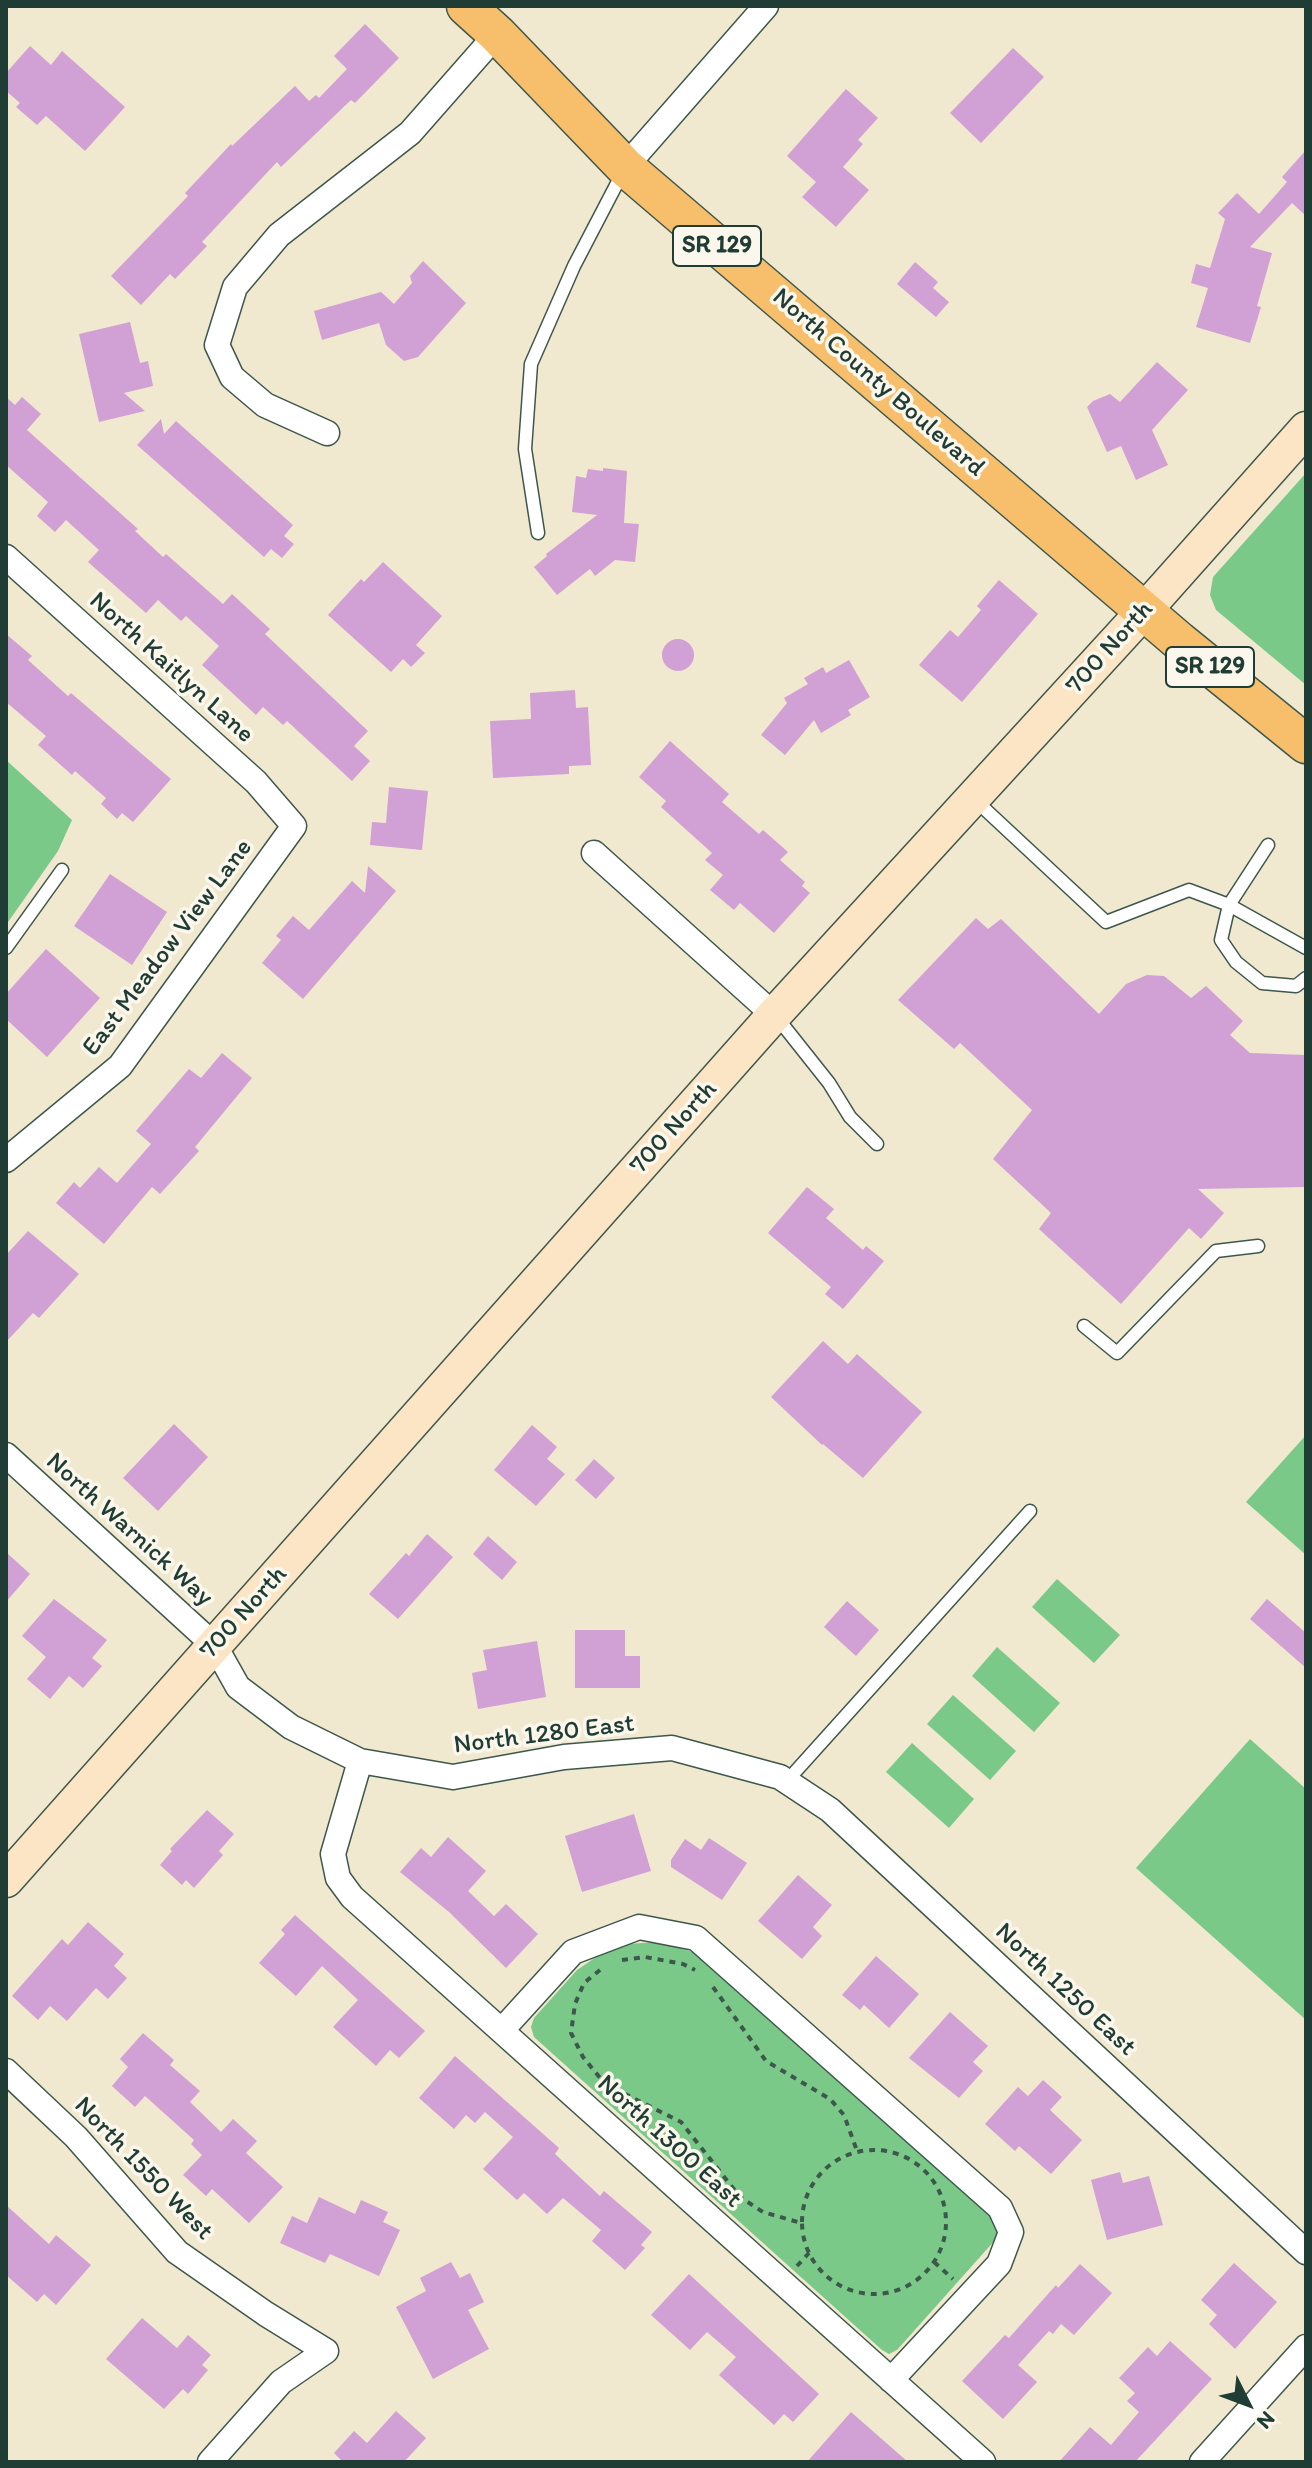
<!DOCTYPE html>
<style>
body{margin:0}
#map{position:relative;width:1312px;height:2468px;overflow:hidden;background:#f0e9cf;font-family:Itim,sans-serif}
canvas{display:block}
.frame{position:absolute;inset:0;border:8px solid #1f3d34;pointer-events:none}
.north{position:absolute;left:1208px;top:2364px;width:80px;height:80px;-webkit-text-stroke:6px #fbf7ec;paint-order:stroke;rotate:132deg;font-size:22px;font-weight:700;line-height:32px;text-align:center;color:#1f3d34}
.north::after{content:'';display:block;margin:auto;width:28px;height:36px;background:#1f3d34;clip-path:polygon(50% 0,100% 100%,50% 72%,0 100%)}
</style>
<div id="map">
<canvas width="1312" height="2468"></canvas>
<div class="frame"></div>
<div class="north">N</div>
</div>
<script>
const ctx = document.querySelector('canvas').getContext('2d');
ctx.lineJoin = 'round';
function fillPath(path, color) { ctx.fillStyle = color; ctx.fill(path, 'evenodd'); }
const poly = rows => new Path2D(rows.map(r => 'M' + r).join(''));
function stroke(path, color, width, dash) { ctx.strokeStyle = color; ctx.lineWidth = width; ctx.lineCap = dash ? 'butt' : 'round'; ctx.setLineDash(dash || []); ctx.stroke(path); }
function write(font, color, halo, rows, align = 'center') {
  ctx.font = font + ' Itim,sans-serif'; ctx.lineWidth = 7; ctx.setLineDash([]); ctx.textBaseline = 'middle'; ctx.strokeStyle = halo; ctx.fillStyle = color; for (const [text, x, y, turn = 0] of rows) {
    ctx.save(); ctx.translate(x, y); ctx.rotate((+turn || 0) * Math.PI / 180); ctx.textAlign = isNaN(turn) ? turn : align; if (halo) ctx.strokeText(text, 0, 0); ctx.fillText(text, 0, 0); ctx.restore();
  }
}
fillPath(poly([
 [1306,473,1306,685,1216,610,1210,595,1213,577],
 [6,760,72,820,58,851,6,925],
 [1306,1435,1306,1555,1246,1502],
 [1057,1579,1120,1635,1094,1663,1032,1607],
 [997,1647,1060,1703,1034,1732,972,1676],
 [953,1695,1016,1751,990,1780,927,1724],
 [1250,1739,1306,1789,1306,2020,1136,1868],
 [912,1743,974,1799,949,1828,886,1772],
 [660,1942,693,1952,717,1970,993,2219,998,2228,996,2239,897,2350,889,2354,882,2350,534,2037,531,2027,534,2018,577,1970,599,1955,626,1944]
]), '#7ac989');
fillPath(poly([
 [365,24,399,58,355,103,351,100,281,167,277,162,202,242,207,246,175,279,170,274,141,305,111,276,188,196,185,193,231,144,232,146,295,86,309,101,316,95,319,98,347,69,334,56],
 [30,46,51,65,62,51,125,107,85,151,46,116,37,125,16,107,20,103,6,91,6,73],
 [1013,48,1044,77,981,143,950,113],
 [846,89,878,118,858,140,863,144,843,167,869,190,836,227,802,197,816,182,787,156],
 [1306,150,1306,216,1292,203,1250,247,1272,253,1257,306,1261,307,1250,343,1196,327,1208,288,1191,283,1196,264,1210,268,1225,219,1218,213,1237,193,1259,214,1287,182,1282,177],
 [423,261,466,303,418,357,404,361,386,345,379,323,322,340,314,311,381,292,394,304,412,283,410,276],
 [915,262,938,282,933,288,949,302,936,317,897,284],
 [130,322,140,363,148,361,153,386,124,393,145,411,99,422,79,334],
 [1157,362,1188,390,1152,430,1168,465,1136,480,1121,446,1107,452,1087,407,1093,401,1110,394,1120,402],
 [6,397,15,405,22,397,41,414,27,430,138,529,135,531,163,557,166,554,223,604,232,594,270,629,265,634,368,731,354,746,370,761,352,781,287,721,283,725,263,707,256,715,202,665,219,646,186,616,181,621,158,600,146,613,88,562,99,550,66,520,55,532,37,516,48,502,6,465],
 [161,419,164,434,176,421,293,525,284,536,294,544,282,558,271,549,264,557,137,445],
 [603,468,627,471,624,523,639,524,635,562,615,560,595,576,590,569,557,595,534,567,547,556,546,554,597,515,572,512,576,476,586,478,588,469,603,471],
 [383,562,442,616,416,645,425,653,411,667,403,659,391,672,328,615,361,579,364,582],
 [999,580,1038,614,962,702,919,665,950,630,958,637,981,610,977,606],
 [6,634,32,656,28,660,68,696,71,693,171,779,133,822,122,813,117,819,101,804,106,798,75,771,72,775,38,745,46,736,6,702],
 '662 655a16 16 0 1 1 32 0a16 16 0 1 1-32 0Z',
 [849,660,870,697,848,710,851,715,821,733,814,720,785,755,761,735,787,703,784,698,808,684,804,678,823,667,826,673],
 [575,690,576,708,588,707,591,765,569,766,569,774,493,778,490,721,531,719,530,693],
 [670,741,729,794,722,802,759,834,763,830,788,852,780,860,805,882,802,886,810,893,774,933,740,903,734,910,710,890,723,875,705,860,712,853,661,807,666,801,639,777],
 [389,787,428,791,422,850,370,845,372,822,386,823],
 [368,866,396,891,303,999,262,963,281,940,276,936,293,916,309,930,352,881,365,893],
 [110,874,167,912,132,965,74,926],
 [976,918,988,929,1001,919,1099,1014,1126,984,1147,975,1164,976,1191,998,1206,986,1243,1021,1230,1035,1250,1053,1306,1055,1306,1187,1198,1189,1224,1213,1201,1239,1189,1228,1121,1304,1039,1229,1051,1213,993,1159,1032,1110,960,1043,954,1049,898,1000],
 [46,949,100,998,47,1057,6,1019,6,994],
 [222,1053,252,1078,195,1147,199,1151,160,1194,152,1187,104,1244,56,1203,74,1182,80,1188,99,1167,117,1183,151,1144,136,1131,189,1069,201,1078],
 [807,1187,834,1209,826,1218,863,1250,866,1246,884,1261,843,1309,825,1294,831,1287,768,1233],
 [28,1231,79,1274,39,1318,33,1313,6,1342,6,1255],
 [823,1341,848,1364,857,1354,922,1412,863,1478,823,1444,822,1445,771,1397],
 [174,1424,208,1457,158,1511,123,1478],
 [532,1425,557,1447,547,1459,565,1474,536,1506,494,1470],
 [594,1459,615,1478,596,1499,575,1480],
 [427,1534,453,1557,398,1619,369,1594,406,1553,409,1556],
 [488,1536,517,1562,502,1580,473,1554],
 [6,1552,30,1574,6,1602],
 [54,1599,107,1640,92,1658,102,1666,83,1688,69,1676,50,1699,27,1679,46,1657,22,1636],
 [1267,1599,1306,1633,1306,1668,1250,1619],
 [847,1601,879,1630,856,1656,824,1627],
 [575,1630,625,1630,625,1656,640,1656,640,1688,575,1688],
 [537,1641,546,1697,478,1709,472,1673,487,1670,483,1650],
 [207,1810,234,1834,219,1851,223,1855,194,1888,186,1880,182,1885,160,1865,172,1851,170,1849],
 [634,1814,651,1871,582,1892,565,1836],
 [448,1837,486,1871,468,1891,494,1916,506,1904,538,1934,506,1968,449,1912,400,1872,421,1848,431,1857],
 [709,1838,747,1863,722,1900,671,1867,671,1860,685,1839,701,1850],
 [798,1875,832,1905,813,1927,822,1936,802,1959,758,1921],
 [295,1915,425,2031,399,2058,390,2050,376,2066,333,2027,358,2000,322,1966,296,1996,259,1963,285,1934,281,1930],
 [88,1922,124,1954,114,1966,127,1978,108,1999,96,1988,67,2021,50,2006,38,2020,12,1996,62,1939,68,1945],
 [876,1956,919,1994,889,2028,864,2005,860,2010,842,1995],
 [950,2012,988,2046,973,2062,983,2071,959,2098,909,2058],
 [143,2033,174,2060,170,2065,200,2091,190,2102,221,2132,233,2119,257,2141,246,2153,283,2187,249,2223,212,2189,206,2196,183,2175,202,2155,191,2144,194,2140,145,2096,135,2107,112,2086,128,2067,120,2059],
 [455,2056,559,2148,555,2154,600,2196,604,2191,652,2232,641,2245,645,2248,625,2270,592,2241,601,2230,563,2198,547,2214,524,2193,517,2200,483,2169,513,2137,485,2112,475,2123,466,2115,454,2129,419,2098],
 [1043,2080,1062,2097,1050,2110,1082,2140,1051,2174,1019,2146,1015,2151,985,2124,1018,2087,1028,2096],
 [1120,2172,1123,2183,1149,2176,1163,2225,1107,2240,1091,2180],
 [319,2197,355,2214,361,2200,388,2212,383,2222,400,2230,379,2276,330,2254,325,2263,280,2243,292,2216,307,2223],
 [6,2205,49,2244,56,2235,91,2265,56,2305,44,2294,37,2302,6,2275],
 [451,2262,460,2278,470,2273,484,2302,468,2310,489,2349,433,2379,396,2307,426,2291,420,2278],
 [1234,2263,1277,2302,1235,2349,1209,2324,1217,2315,1201,2300],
 [1080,2264,1112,2293,1074,2335,1061,2324,1053,2334,1049,2331,1018,2365,1037,2382,1003,2419,962,2381,1005,2335,1009,2338,1056,2285,1058,2288],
 [689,2274,819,2394,793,2422,784,2414,774,2425,719,2375,736,2357,707,2332,690,2350,651,2315],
 [142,2318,177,2348,188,2335,211,2355,202,2365,208,2370,188,2394,183,2389,164,2409,106,2359],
 [1170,2341,1212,2379,1135,2462,1059,2462,1090,2427,1111,2445,1139,2412,1127,2401,1135,2393,1119,2378,1148,2347,1157,2356],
 [396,2411,426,2438,404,2462,343,2462,334,2453,354,2431,367,2443],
 [851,2412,908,2462,807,2462]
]), '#d1a0d5');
const lane = poly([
 [538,533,525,449,531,364,574,266,624,170],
 [974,799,1106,922,1189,890,1229,905,1306,948],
 [1268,845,1229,905,1221,940,1236,962,1262,983,1296,986,1306,978],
 [6,948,62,870],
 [775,1015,829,1083,850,1117,877,1144],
 [1084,1326,1117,1353,1216,1251,1258,1246],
 [786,1782,1030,1511]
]);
const street = poly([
 [625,167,766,6],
 [327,433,265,405,232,377,217,345,235,287,279,235,410,133,497,34],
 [6,557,256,782,294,826,120,1066,6,1160],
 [594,853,774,1015],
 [6,1455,215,1646,238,1687,291,1727,360,1761,453,1777,564,1757,672,1748,780,1777,830,1810,1306,2252],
 [360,1761,333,1854,338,1878,352,1897,983,2462],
 [502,2030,573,1952,639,1927,696,1938,1000,2208,1011,2232,999,2264,891,2380],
 [6,2071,76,2137,177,2252,266,2314,326,2351,281,2382,210,2462],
 [1202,2462,1306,2347]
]);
const secondary = poly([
 [6,1880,774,1015,1144,611,1306,429]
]);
const primary = poly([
 [466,6,497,34,625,167,1179,641,1306,744]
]);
stroke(lane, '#3e574b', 15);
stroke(street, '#3e574b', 27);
stroke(secondary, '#3e574b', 37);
stroke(primary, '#3e574b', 41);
stroke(poly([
 [622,1960,645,1957,683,1964,695,1970],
 [600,1970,584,1983,575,2004,571,2033,583,2057,605,2084,681,2122,740,2197,763,2212,801,2223],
 [713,1987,766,2061,830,2099,844,2115,857,2151],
 '802 2222a72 72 0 1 1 144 0a72 72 0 1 1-144 0Z',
 [934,2262,953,2279],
 [797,2266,809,2253]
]), '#3e574b', 4, [6, 6]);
stroke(lane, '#fff', 12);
stroke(street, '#fff', 24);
stroke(secondary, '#fce5c4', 34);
stroke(primary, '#f7bf6c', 38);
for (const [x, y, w] of [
 [717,246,88],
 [1210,667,88]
]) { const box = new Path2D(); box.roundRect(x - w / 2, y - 20, w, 40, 6); ctx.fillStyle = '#fbf7ec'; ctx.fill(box); stroke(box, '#1f3d34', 2); }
write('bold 24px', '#1f3d34', null, [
 ["SR 129",717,246],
 ["SR 129",1210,667]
]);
write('26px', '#1f3d34', '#fbf7ec', [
 ["North County Boulevard",878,383,41],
 ["700 North",1110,648,-48],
 ["North Kaitlyn Lane",171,668,42],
 ["East Meadow View Lane",168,948,-53],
 ["700 North",674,1128,-48],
 ["North Warnick Way",129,1530,42],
 ["700 North",244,1613,-48],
 ["North 1280 East",544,1735,-7],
 ["North 1250 East",1065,1990,43],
 ["North 1300 East",669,2142,42],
 ["North 1550 West",143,2169,46]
]);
</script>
